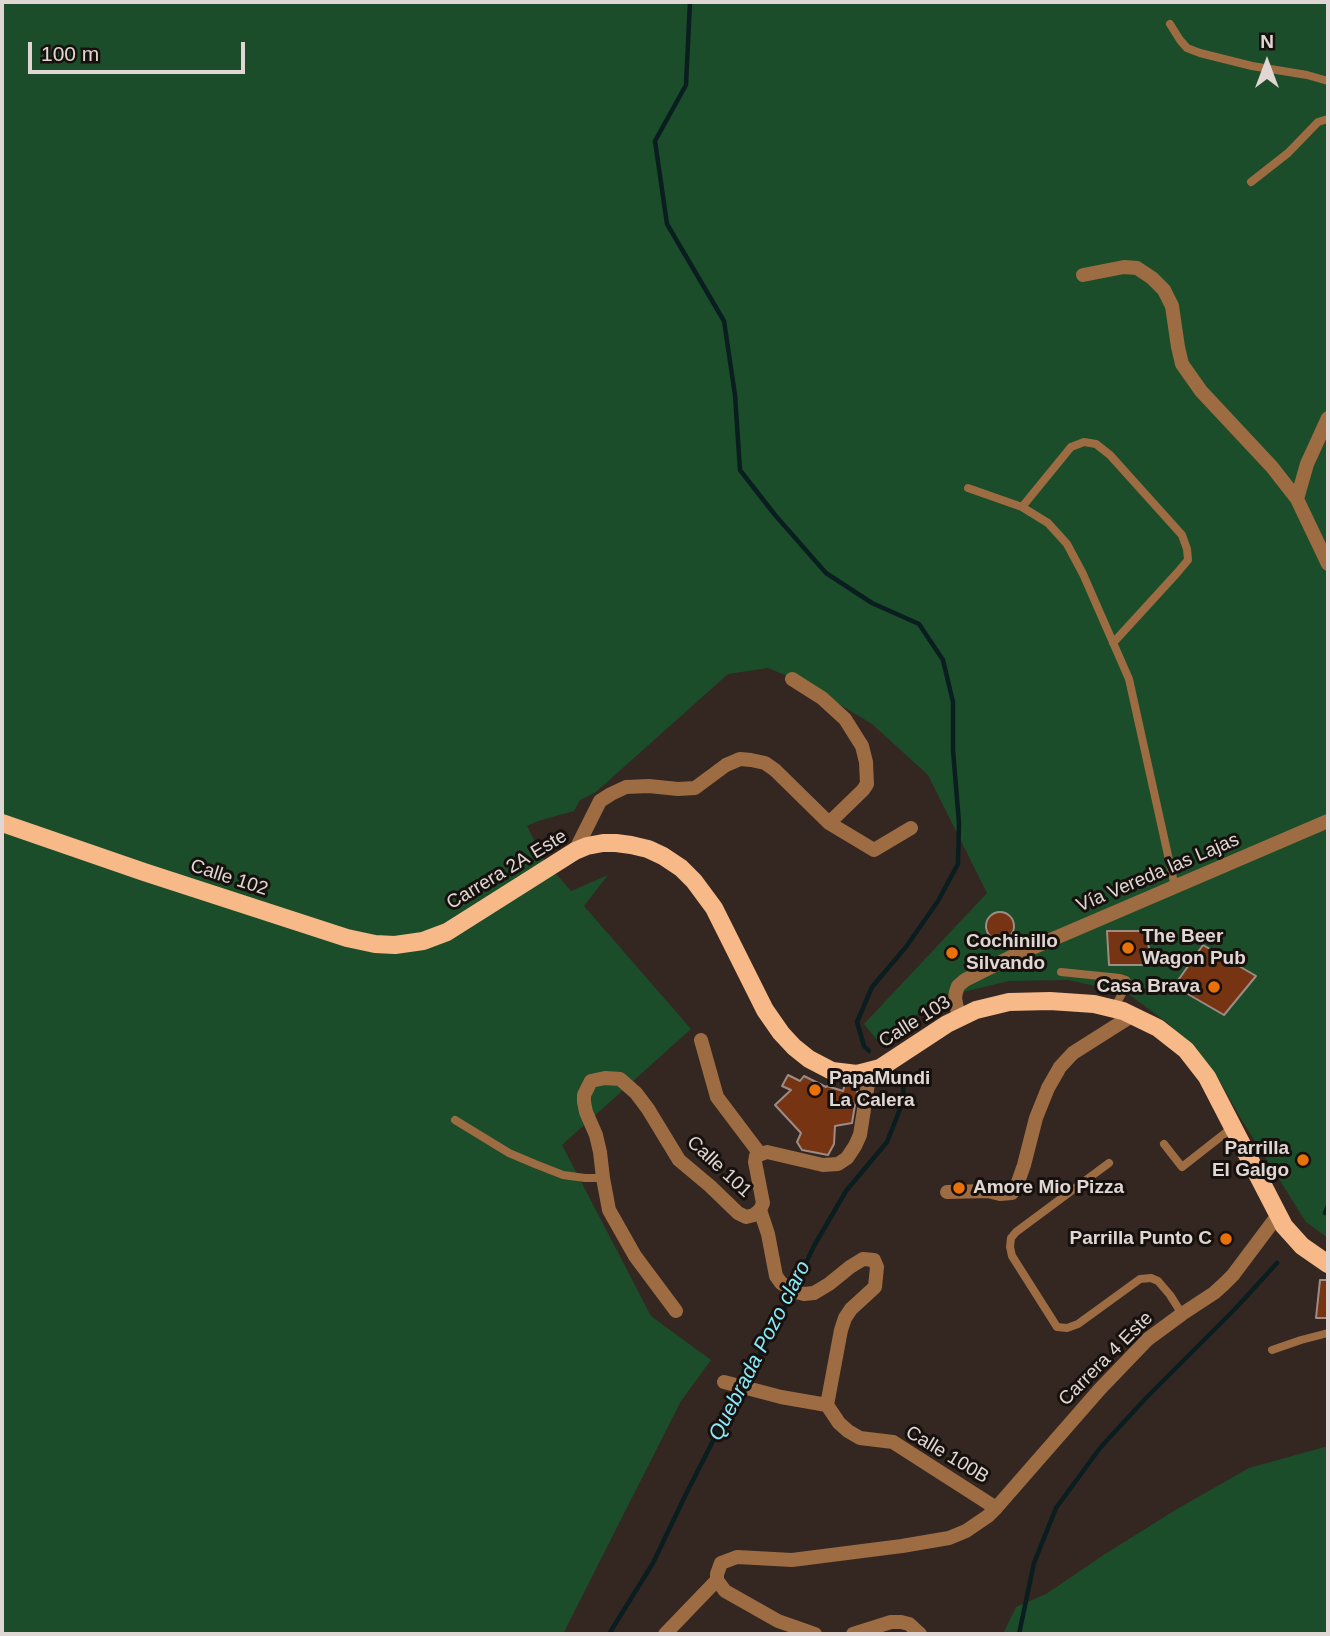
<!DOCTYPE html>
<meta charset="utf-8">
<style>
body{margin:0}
#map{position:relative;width:1330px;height:1636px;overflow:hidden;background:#342621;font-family:Helvetica,sans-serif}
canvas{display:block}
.frame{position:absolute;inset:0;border:4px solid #e0d6d3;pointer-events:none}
.north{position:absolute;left:1232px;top:28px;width:70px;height:70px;-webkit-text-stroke:5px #17110e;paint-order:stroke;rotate:0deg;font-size:19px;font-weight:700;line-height:28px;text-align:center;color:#e0d6d3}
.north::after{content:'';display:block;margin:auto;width:24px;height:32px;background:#e0d6d3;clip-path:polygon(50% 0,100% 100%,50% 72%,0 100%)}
.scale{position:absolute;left:28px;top:42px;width:217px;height:32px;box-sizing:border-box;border:4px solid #e0d6d3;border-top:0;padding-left:9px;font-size:21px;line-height:24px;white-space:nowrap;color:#e0d6d3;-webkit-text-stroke:5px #17110e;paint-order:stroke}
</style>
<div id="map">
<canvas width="1330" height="1636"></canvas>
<div class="frame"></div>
<div class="north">N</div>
<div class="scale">100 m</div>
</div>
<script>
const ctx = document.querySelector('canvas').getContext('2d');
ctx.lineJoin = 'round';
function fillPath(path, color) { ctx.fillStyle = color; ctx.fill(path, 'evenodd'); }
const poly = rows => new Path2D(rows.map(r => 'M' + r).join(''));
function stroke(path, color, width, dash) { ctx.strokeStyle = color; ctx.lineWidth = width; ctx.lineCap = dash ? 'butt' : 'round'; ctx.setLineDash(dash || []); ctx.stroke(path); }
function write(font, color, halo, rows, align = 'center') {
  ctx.font = font + ' Helvetica,sans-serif'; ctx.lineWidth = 6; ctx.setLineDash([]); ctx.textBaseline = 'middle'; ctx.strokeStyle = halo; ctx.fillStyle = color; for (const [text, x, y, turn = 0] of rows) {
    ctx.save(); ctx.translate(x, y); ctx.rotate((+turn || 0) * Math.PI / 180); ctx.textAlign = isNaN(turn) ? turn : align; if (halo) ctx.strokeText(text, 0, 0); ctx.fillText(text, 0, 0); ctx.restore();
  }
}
fillPath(poly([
 [2,2,1328,2,1328,1238,1306,1222,1241,1119,1218,1078,1169,1024,1127,993,1068,980,1009,981,946,996,877,1040,864,1024,987,893,928,775,872,724,804,683,768,668,728,674,596,792,580,800,574,811,538,821,527,826,544,860,571,891,608,875,584,906,691,1029,562,1145,651,1316,711,1360,681,1401,563,1634,2,1634],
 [1328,1446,1328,1634,1003,1634,1016,1607,1046,1594,1105,1554,1177,1509,1249,1468]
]), '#1c4d2a');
stroke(poly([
 [690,2,686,85,655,141,667,224,724,321,735,395,740,470,775,515,826,573,872,603,919,624,943,660,953,702,953,750,959,823,958,864,938,901,906,947,872,987,857,1022,864,1046,869,1051],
 [1325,1213,1328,1206],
 [609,1634,653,1563,686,1494,737,1394,775,1329,814,1246,846,1191,887,1142,904,1099,903,1084,895,1072],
 [1019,1634,1034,1563,1056,1508,1100,1448,1145,1399,1235,1309,1277,1263]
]), '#0a1e20', 4.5);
const building = poly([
 '986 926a14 14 0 1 1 28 0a14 14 0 1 1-28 0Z',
 [1107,931,1146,931,1152,965,1109,965,1107,931],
 [1203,945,1256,976,1224,1015,1174,986,1203,945],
 [788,1075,800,1081,804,1076,826,1087,827,1086,843,1091,845,1084,858,1087,852,1123,835,1126,834,1144,828,1155,802,1150,797,1142,801,1133,775,1105,791,1090,782,1086,788,1075],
 [1320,1280,1328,1280,1328,1318,1316,1318,1320,1280]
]);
fillPath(building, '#763413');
stroke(building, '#9d8c85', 2);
stroke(poly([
 [1170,24,1180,40,1187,48,1200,53,1252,66,1307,75,1328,81],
 [1251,182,1288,153,1318,122,1328,119],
 [968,488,1022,507,1048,523,1067,544,1083,574,1129,679,1175,887],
 [1022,507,1071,447,1084,442,1096,444,1110,455,1182,535,1187,549,1188,560,1177,573,1113,643],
 [1061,972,1120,978,1126,980,1128,983,1114,1008],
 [455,1120,509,1153,535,1164,563,1175,585,1178,603,1178],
 [1164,1144,1182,1167,1233,1127],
 [1109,1163,1016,1232,1011,1238,1010,1247,1012,1256,1057,1327,1067,1328,1078,1324,1140,1279,1151,1278,1158,1281,1170,1295,1182,1314],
 [1272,1350,1301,1340,1328,1333]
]), '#9d6c42', 8);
stroke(poly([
 [1083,275,1124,267,1137,268,1152,278,1164,290,1172,306,1178,347,1182,364,1201,391,1272,467,1297,499],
 [1328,418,1307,464,1297,499,1328,564],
 [792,679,822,698,845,719,862,746,866,762,867,784,863,790,829,823],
 [575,851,600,801,611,794,626,787,649,786,678,789,695,788,726,765,740,759,751,760,765,763,775,770,829,823,874,850,911,828],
 [959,1018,955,998,956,992,958,986,965,980,1011,957,1328,821],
 [701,1040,717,1097,760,1154],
 [947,1192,988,1191,1000,1194,1012,1193,1017,1185,1024,1165,1036,1118,1048,1088,1060,1067,1073,1053,1133,1015],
 [760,1210,768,1234,776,1276,781,1283,796,1292,804,1294,814,1293,829,1284,850,1267,863,1259,874,1260,877,1267,875,1287,851,1309,845,1318,841,1330,827,1405],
 [760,1210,763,1203,755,1162,756,1156,767,1152,823,1165,838,1164,847,1158,855,1146,860,1135,870,1071],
 [676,1311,635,1256,609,1210,603,1178,600,1152,596,1135,586,1112,584,1102,584,1095,591,1081,605,1078,620,1079,636,1093,648,1109,679,1160,710,1186,738,1213,746,1217,754,1215,760,1210],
 [724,1382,781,1397,827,1405,839,1423,848,1431,860,1438,893,1442,996,1508],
 [665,1634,717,1580],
 [853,1634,891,1622,901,1622,909,1624,920,1634]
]), '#9d6c42', 14);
stroke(poly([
 [815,1634,778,1621,725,1591,717,1580,717,1574,721,1563,737,1557,792,1560,902,1546,949,1538,966,1531,988,1516,996,1508,1100,1389,1148,1339,1182,1314,1214,1293,1224,1284,1233,1275,1278,1215]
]), '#9d6c42', 14);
stroke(poly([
 [2,823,144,872,347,938,375,944,395,945,423,941,447,932,575,851,587,846,603,843,616,843,631,845,648,849,663,856,681,868,694,881,714,908,765,1010,781,1033,794,1047,809,1059,832,1071,857,1074,880,1068,947,1024,976,1010,1009,1002,1050,1001,1094,1004,1123,1011,1158,1028,1186,1050,1207,1077,1284,1226,1302,1246,1328,1264]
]), '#f6b987', 18);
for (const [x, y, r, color] of [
 [1128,948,7,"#e8710a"],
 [952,953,7,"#e8710a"],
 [1214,987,7,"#e8710a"],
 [815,1090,7,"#e8710a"],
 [1303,1160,7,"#e8710a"],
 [959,1188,7,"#e8710a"],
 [1226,1239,7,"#e8710a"]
]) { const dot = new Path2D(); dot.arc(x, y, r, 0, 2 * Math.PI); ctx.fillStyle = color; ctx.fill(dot); stroke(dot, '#17110e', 2.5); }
write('19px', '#e0d6d3', '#17110e', [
 ["Carrera 2A Este",507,870,-31],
 ["Vía Vereda las Lajas",1158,873,-23],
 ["Calle 102",229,878,18],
 ["Calle 103",915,1022,-32],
 ["Calle 101",719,1167,43],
 ["Carrera 4 Este",1106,1359,-45],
 ["Calle 100B",947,1455,31]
]);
write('bold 19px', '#e0d6d3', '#17110e', [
 ["The Beer",1142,937],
 ["Wagon Pub",1142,959],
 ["Cochinillo",966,942],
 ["Silvando",966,964],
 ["Casa Brava",1200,987,"right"],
 ["PapaMundi",829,1079],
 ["La Calera",829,1101],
 ["Parrilla",1289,1149,"right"],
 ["El Galgo",1289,1171,"right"],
 ["Amore Mio Pizza",973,1188],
 ["Parrilla Punto C",1212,1239,"right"]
], 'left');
write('italic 21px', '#88eafa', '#17110e', [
 ["Quebrada Pozo claro",760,1351,-63]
]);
</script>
